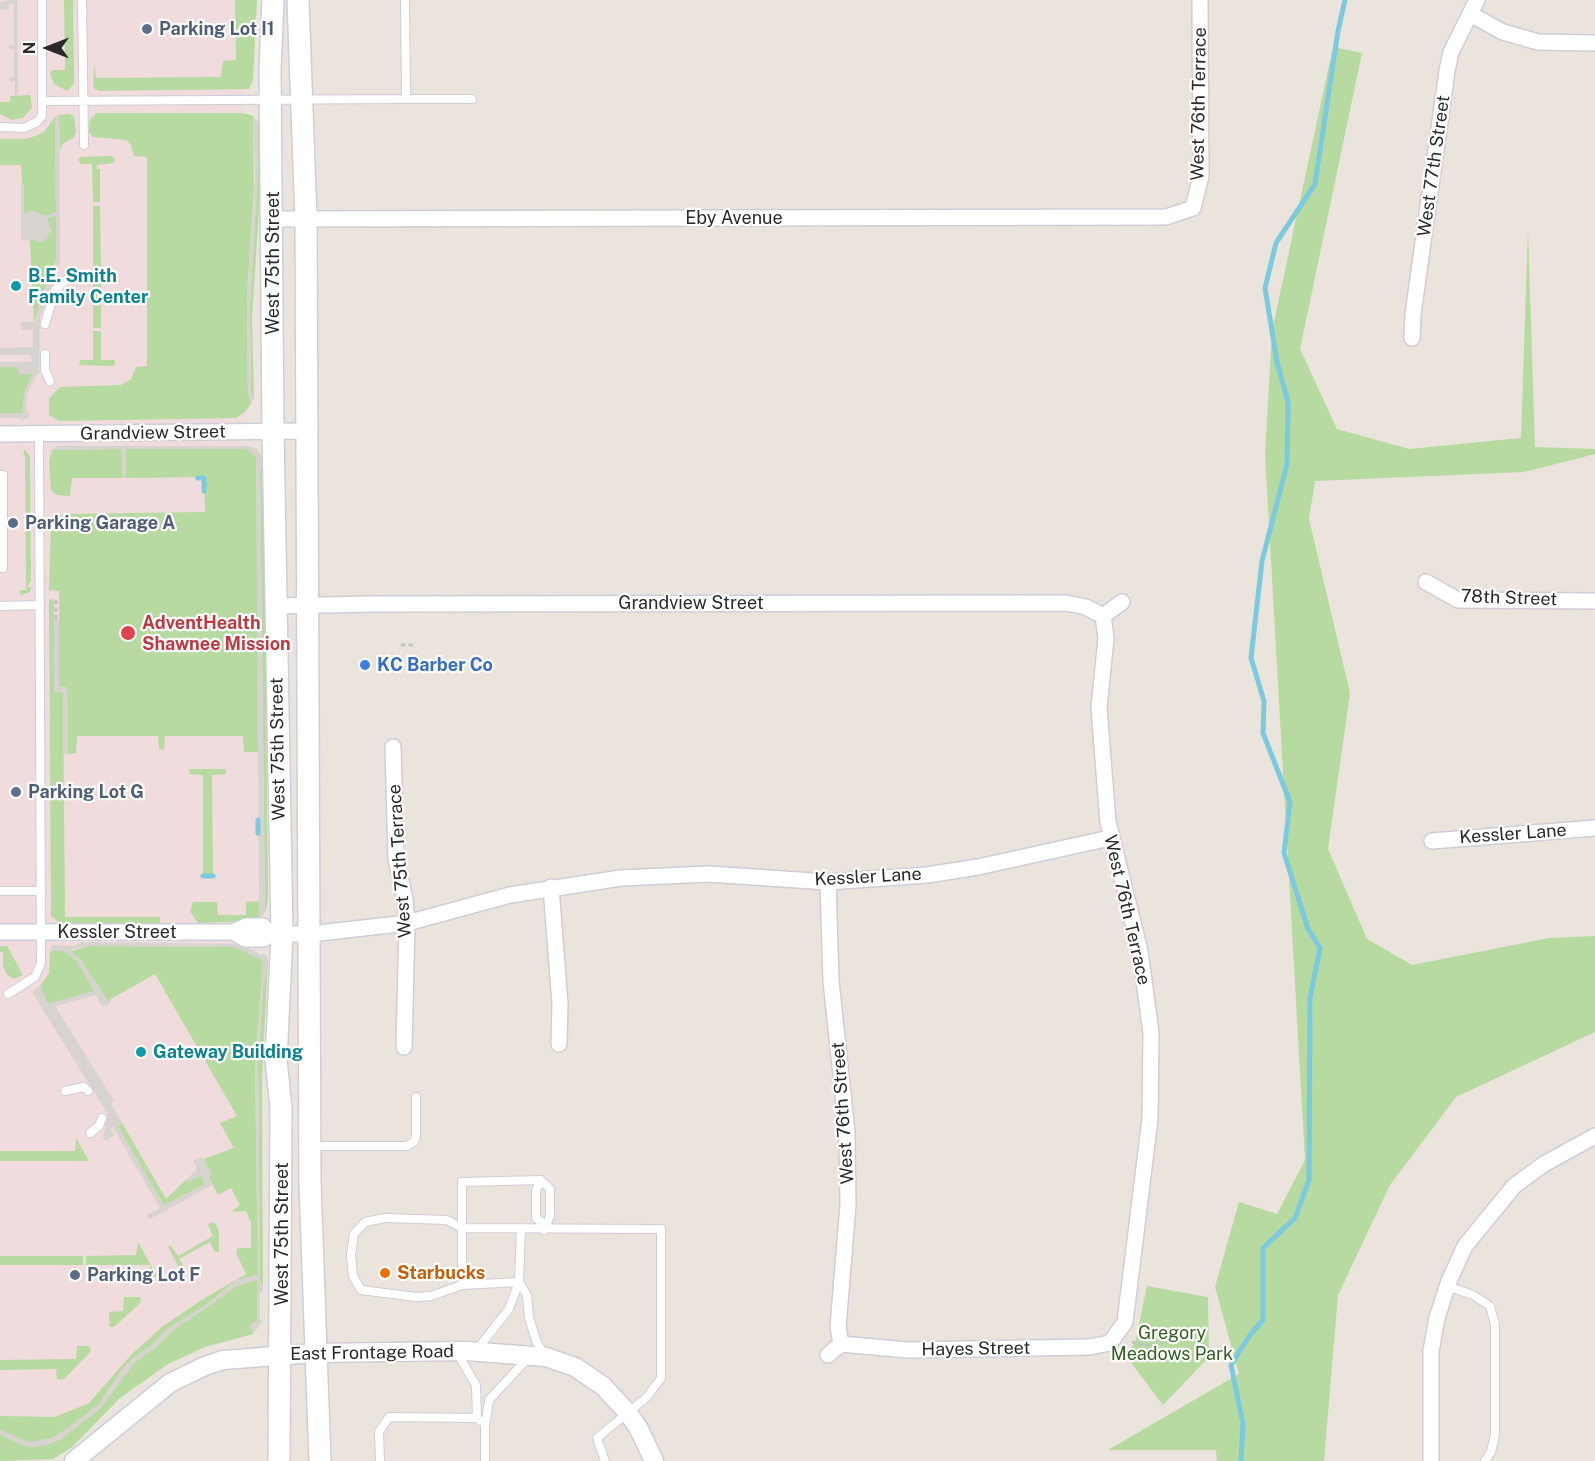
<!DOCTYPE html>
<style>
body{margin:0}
#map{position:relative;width:1595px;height:1461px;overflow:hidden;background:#eae4dd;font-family:"Public Sans",sans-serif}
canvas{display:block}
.north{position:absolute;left:18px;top:18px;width:60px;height:60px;-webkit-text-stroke:4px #fff;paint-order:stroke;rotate:270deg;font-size:16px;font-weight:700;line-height:24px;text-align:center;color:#292929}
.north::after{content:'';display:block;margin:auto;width:21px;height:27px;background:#292929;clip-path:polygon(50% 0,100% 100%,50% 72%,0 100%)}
</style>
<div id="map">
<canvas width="1595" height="1461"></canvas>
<div class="north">N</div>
</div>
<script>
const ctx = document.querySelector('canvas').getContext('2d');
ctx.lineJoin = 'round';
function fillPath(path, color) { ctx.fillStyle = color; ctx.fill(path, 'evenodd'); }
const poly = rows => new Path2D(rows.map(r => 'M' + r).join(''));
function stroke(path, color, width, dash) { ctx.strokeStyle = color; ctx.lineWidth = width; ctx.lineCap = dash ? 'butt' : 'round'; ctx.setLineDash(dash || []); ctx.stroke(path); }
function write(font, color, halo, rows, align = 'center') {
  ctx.font = font + ' "Public Sans",sans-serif'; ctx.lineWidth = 4.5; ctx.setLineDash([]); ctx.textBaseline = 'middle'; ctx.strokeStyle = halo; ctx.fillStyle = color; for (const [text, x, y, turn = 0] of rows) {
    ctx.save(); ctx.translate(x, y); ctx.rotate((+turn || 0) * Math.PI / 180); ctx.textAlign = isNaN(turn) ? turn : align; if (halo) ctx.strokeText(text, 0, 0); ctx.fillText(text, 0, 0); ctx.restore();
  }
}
fillPath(poly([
 [0,0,250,0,243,120,247,454,256,470,259,1008,254,1062,256,1287,250,1308,128,1385,71,1444,44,1461,0,1461]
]), '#f0dbdd');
fillPath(poly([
 [64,0,73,0,74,84,67,91,54,84,50,74,52,70,65,70],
 [235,0,257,0,253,80,249,89,99,91,93,88,94,63,96,78,221,77,223,61,236,60],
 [1333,47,1362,53,1300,349,1337,429,1409,449,1521,438,1528,229,1535,447,1595,449,1595,454,1524,472,1315,481,1309,519,1350,693,1328,849,1367,939,1412,965,1549,938,1595,936,1595,1032,1456,1097,1390,1185,1338,1295,1324,1461,1217,1461,1216,1450,1108,1450,1239,1374,1215,1287,1239,1202,1277,1214,1305,1160,1265,455,1272,331],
 [30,95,32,107,23,118,12,120,0,114,0,102,10,102,10,96],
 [96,113,243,113,253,116,254,188,247,296,248,394,251,404,245,412,236,418,59,421,49,415,49,398,60,387,121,385,131,379,136,367,147,366,147,157,134,156,131,145,126,140,93,137,89,132,90,120],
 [68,114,74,116,76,132,74,137,63,144,60,151,59,115],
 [55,117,56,213,45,216,34,211,24,216,21,165,0,165,0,139,26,139,38,135,45,131],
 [258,121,261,128,261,177,252,318,254,398,251,392,250,304,258,172],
 [111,156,115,159,114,163,97,165,97,169,100,169,100,202,93,202,92,164,80,164,78,159,82,157],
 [93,206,100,206,101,267,93,267],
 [50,216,56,216,56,259,34,322,30,241,25,238,42,242,51,231,47,218],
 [93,270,101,270,101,328,93,328],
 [93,331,101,331,101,360,115,360,114,366,79,365,80,360,93,360],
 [0,367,18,367,32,374,24,394,23,413,0,413],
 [25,449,30,457,31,580,27,587,31,587,30,592,20,595,20,590,26,590,25,455,23,455],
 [122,449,123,478,72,478,70,496,57,495,51,490,49,461,52,450],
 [126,449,247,449,256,456,260,752,244,752,243,736,165,736,164,750,159,749,158,736,77,736,76,753,68,754,67,688,59,687,59,591,49,590,51,524,58,516,67,514,205,512,204,477,126,478],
 [260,469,264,469,268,900,265,913],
 [54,599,54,692,63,692,65,917,160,917,160,923,59,923,51,916,49,600],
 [189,769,226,769,226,774,212,775,213,875,203,875,203,775,190,774],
 [260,901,259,919,250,921,198,923,190,911,193,902,217,902,218,915,246,915,246,902],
 [0,946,7,946,23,975,14,979,7,975,3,966,3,952,0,952],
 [89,946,233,947,264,959,255,1062,258,1275,237,1280,203,1307,165,1330,153,1344,133,1358,123,1368,99,1404,64,1431,47,1441,29,1442,0,1430,0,1416,55,1417,89,1403,132,1354,162,1327,200,1301,246,1274,236,1253,238,1248,251,1248,251,1223,246,1211,231,1212,240,1205,231,1188,218,1195,208,1176,212,1174,203,1159,234,1148,220,1123,237,1116,155,974,111,999,109,1003,81,960,68,952],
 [55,950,62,950,76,960,94,991,48,1004,40,986,49,973,50,952],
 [268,958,262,1078,263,1284,260,1284,258,1064,263,988],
 [122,1123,166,1199,187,1179,189,1182,200,1175,205,1184,164,1206,117,1126],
 [76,1138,89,1161,0,1161,0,1151,75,1151],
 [212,1222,216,1224,219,1233,219,1252,215,1252,210,1242,179,1259,186,1270,181,1272,168,1246,171,1246,178,1256,213,1236,208,1225],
 [138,1242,157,1276,155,1277,150,1277,150,1265,86,1265,86,1256,136,1255],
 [0,1256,83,1256,83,1265,0,1265],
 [257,1280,257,1321,253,1334,205,1347,168,1364,120,1398,72,1447,53,1459,0,1461,0,1435,27,1447,44,1446,61,1439,101,1408,135,1362,156,1347,171,1332,237,1286],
 [1147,1286,1208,1297,1209,1357,1163,1405,1126,1356,1135,1343],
 [124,1297,140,1297,141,1302,114,1327,110,1327,109,1312,123,1311],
 [77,1346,89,1346,91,1351,63,1380,57,1379,56,1369,0,1370,0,1360,76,1359]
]), '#b6daa0');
fillPath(poly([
 [9,0,17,0,18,95,15,96,15,81,10,81,10,77,14,77,14,49,9,49,9,45,14,45,14,3,9,4,9,9,0,9,0,3],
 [59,115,60,262,40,317,39,374,36,374,27,395,26,412,30,411,28,417,21,421,22,418,0,418,0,413,23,413,24,394,32,374,18,374,18,367,0,367,0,362,31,362,32,359,30,355,0,355,0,348,33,347,33,330,21,330,21,322,35,322,38,306,56,259,56,216,47,218,51,229,46,240,40,243,29,238,21,241,21,184,24,184,24,214,30,210,45,216,56,212,55,117],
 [253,116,258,121,258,172,250,304,251,392,254,398,251,404,248,394,247,296,255,181],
 [56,446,249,446,257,449,263,458,264,469,260,469,265,913,259,919,256,456,247,449,126,449,126,478,123,478,121,449,52,450],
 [54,620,59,620,59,687,67,687,68,754,63,754,63,693,54,692],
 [81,942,240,944,261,955,265,953,268,958,263,988,258,1064,260,1283,263,1284,263,1292,260,1293,260,1320,263,1321,253,1334,250,1324,257,1321,257,1280,237,1286,171,1332,156,1347,135,1362,101,1408,64,1437,44,1446,27,1447,0,1435,0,1430,29,1442,56,1437,99,1404,123,1368,133,1358,153,1344,165,1330,203,1307,237,1280,258,1275,255,1062,263,960,233,947,89,946,69,950,81,960,109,1003,102,1007,96,995,55,1006,114,1101,111,1104,122,1123,118,1126,164,1205,205,1184,200,1175,189,1182,187,1179,197,1169,193,1161,201,1157,212,1174,208,1177,212,1185,150,1219,147,1215,160,1208,112,1126,110,1129,114,1135,106,1141,103,1139,108,1114,32,992,40,986,48,1004,94,991,76,960,62,950,50,952,52,945,75,946]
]), '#d7d3cf');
stroke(poly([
 [198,478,204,478,204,491],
 [258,820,258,833],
 [203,876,213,876],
 [1241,1461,1243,1424,1231,1365,1250,1335,1263,1320,1263,1248,1295,1218,1309,1180,1310,998,1320,948,1308,929,1284,853,1290,802,1263,733,1264,701,1251,658,1262,561,1287,464,1288,402,1277,362,1265,288,1276,243,1315,184,1338,31,1345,0]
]), '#7ccae0', 5);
const service = poly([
 [42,0,42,101,406,99,405,0],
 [82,0,84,145],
 [406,99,472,99],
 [0,127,24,128,37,122,42,116,42,101],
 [45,324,55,290,68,278],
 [45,354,45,370,50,381],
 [0,475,3,475,3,568,0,568],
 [0,606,40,605],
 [0,891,41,891],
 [8,994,35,977,41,963,39,434],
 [65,1091,84,1087,88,1091],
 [90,1133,99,1126,102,1118],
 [312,1146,407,1146,414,1142,416,1136,416,1097],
 [541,1180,536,1190,536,1218,544,1224],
 [519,1282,462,1285,462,1182,541,1180,550,1189,550,1216,544,1230],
 [519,1282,527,1295,529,1318,537,1343,545,1355],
 [462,1285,431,1296,416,1297,361,1290,353,1276,351,1255,354,1234,365,1222,385,1218,447,1220,462,1228,661,1229,661,1378,647,1397,597,1438,605,1461],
 [1447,1286,1473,1295,1490,1306,1495,1324,1495,1435,1491,1452,1485,1461],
 [476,1351,509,1309,519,1282,521,1229],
 [457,1353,476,1385,477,1418,480,1421],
 [380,1461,379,1432,389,1417,477,1418],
 [485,1461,485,1427,489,1400,528,1358]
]);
const minor = poly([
 [1470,14,1503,32,1538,42,1595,43],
 [273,219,1166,217,1193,208,1201,176,1200,0],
 [1412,338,1413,314,1447,71,1451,52,1477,0],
 [0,434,305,431],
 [1426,582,1458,600,1595,601],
 [276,606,372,604,1066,603,1086,607,1103,616],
 [1103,616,1122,602],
 [393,747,396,859,405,899,407,923,404,1047],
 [1432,841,1595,828],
 [828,882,831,981,847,1132,848,1205,838,1327,841,1344],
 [551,887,560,1004,559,1044],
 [0,932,233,932,246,926,263,926,270,934],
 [233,932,245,939,264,939,270,934,311,934,407,923,510,895,621,878,708,874,828,882,927,875,978,867,1110,838],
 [841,1344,907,1350,1089,1347,1110,1343,1125,1322,1150,1119,1151,1033,1140,951,1108,822,1099,708,1106,638,1103,616],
 [828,1355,841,1344],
 [1431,1461,1431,1351,1437,1318,1449,1281,1465,1246,1514,1186,1544,1164,1595,1136]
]);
const tertiary = poly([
 [74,1461,170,1383,205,1366,223,1360,314,1353,466,1351,546,1357,575,1367,603,1386,628,1413,639,1429,654,1461]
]);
const secondary = poly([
 [273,0,270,69,273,430,282,934,276,1060,281,1107,279,1461],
 [298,0,306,219,310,1183,320,1461]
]);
stroke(service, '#cccfd9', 10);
stroke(minor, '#cccfd9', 18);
stroke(tertiary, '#cccfd9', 21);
stroke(secondary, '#cccfd9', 24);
stroke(poly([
 [56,600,56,620],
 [401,645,413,645],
 [1132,1342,1148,1346,1166,1338]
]), '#c3c3c3', 3, [4.5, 3]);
stroke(service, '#fff', 8);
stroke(minor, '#fff', 15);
stroke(tertiary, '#fff', 18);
stroke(secondary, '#fff', 21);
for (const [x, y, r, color] of [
 [147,29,6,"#5c6f8a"],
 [16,286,6,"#0f9aa8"],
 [13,523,6,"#5c6f8a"],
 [128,633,8,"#e0444e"],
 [365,665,6,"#3f7fe0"],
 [16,792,6,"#5c6f8a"],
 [141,1052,6,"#0f9aa8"],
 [385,1273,6,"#e8710a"],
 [75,1275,6,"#5c6f8a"]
]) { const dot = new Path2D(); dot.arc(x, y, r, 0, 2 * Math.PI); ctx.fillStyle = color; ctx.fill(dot); stroke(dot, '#fff', 2); }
write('bold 18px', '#4e5e75', '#fff', [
 ["Parking Lot I1",159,29],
 ["Parking Garage A",25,523],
 ["Parking Lot G",28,792],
 ["Parking Lot F",87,1275]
], 'left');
write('18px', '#292929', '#fff', [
 ["West 76th Terrace",1199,104,-89],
 ["West 77th Street",1434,166,-82],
 ["Eby Avenue",734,218],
 ["West 75th Street",273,263,-90],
 ["Grandview Street",153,433,-1],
 ["78th Street",1509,598,2],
 ["Grandview Street",691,603],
 ["West 75th Street",278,749,-91],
 ["Kessler Lane",1513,834,-4],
 ["West 75th Terrace",400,861,-94],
 ["Kessler Lane",868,877,-3],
 ["West 76th Terrace",1127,910,77],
 ["Kessler Street",117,932],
 ["West 76th Street",843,1113,-94],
 ["West 75th Street",282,1234,-90],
 ["Hayes Street",976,1349,-1],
 ["East Frontage Road",372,1353,-1]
]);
write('bold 18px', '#0d838f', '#fff', [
 ["B.E. Smith",28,276],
 ["Family Center",28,297],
 ["Gateway Building",153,1052]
], 'left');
write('bold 18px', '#be3a42', '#fff', [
 ["AdventHealth",142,623],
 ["Shawnee Mission",142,644]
], 'left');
write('bold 18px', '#366cbe', '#fff', [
 ["KC Barber Co",377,665]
], 'left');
write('bold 18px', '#c56008', '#fff', [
 ["Starbucks",397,1273]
], 'left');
write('18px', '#315e22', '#fff', [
 ["Gregory",1172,1333],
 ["Meadows Park",1172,1354]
]);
</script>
